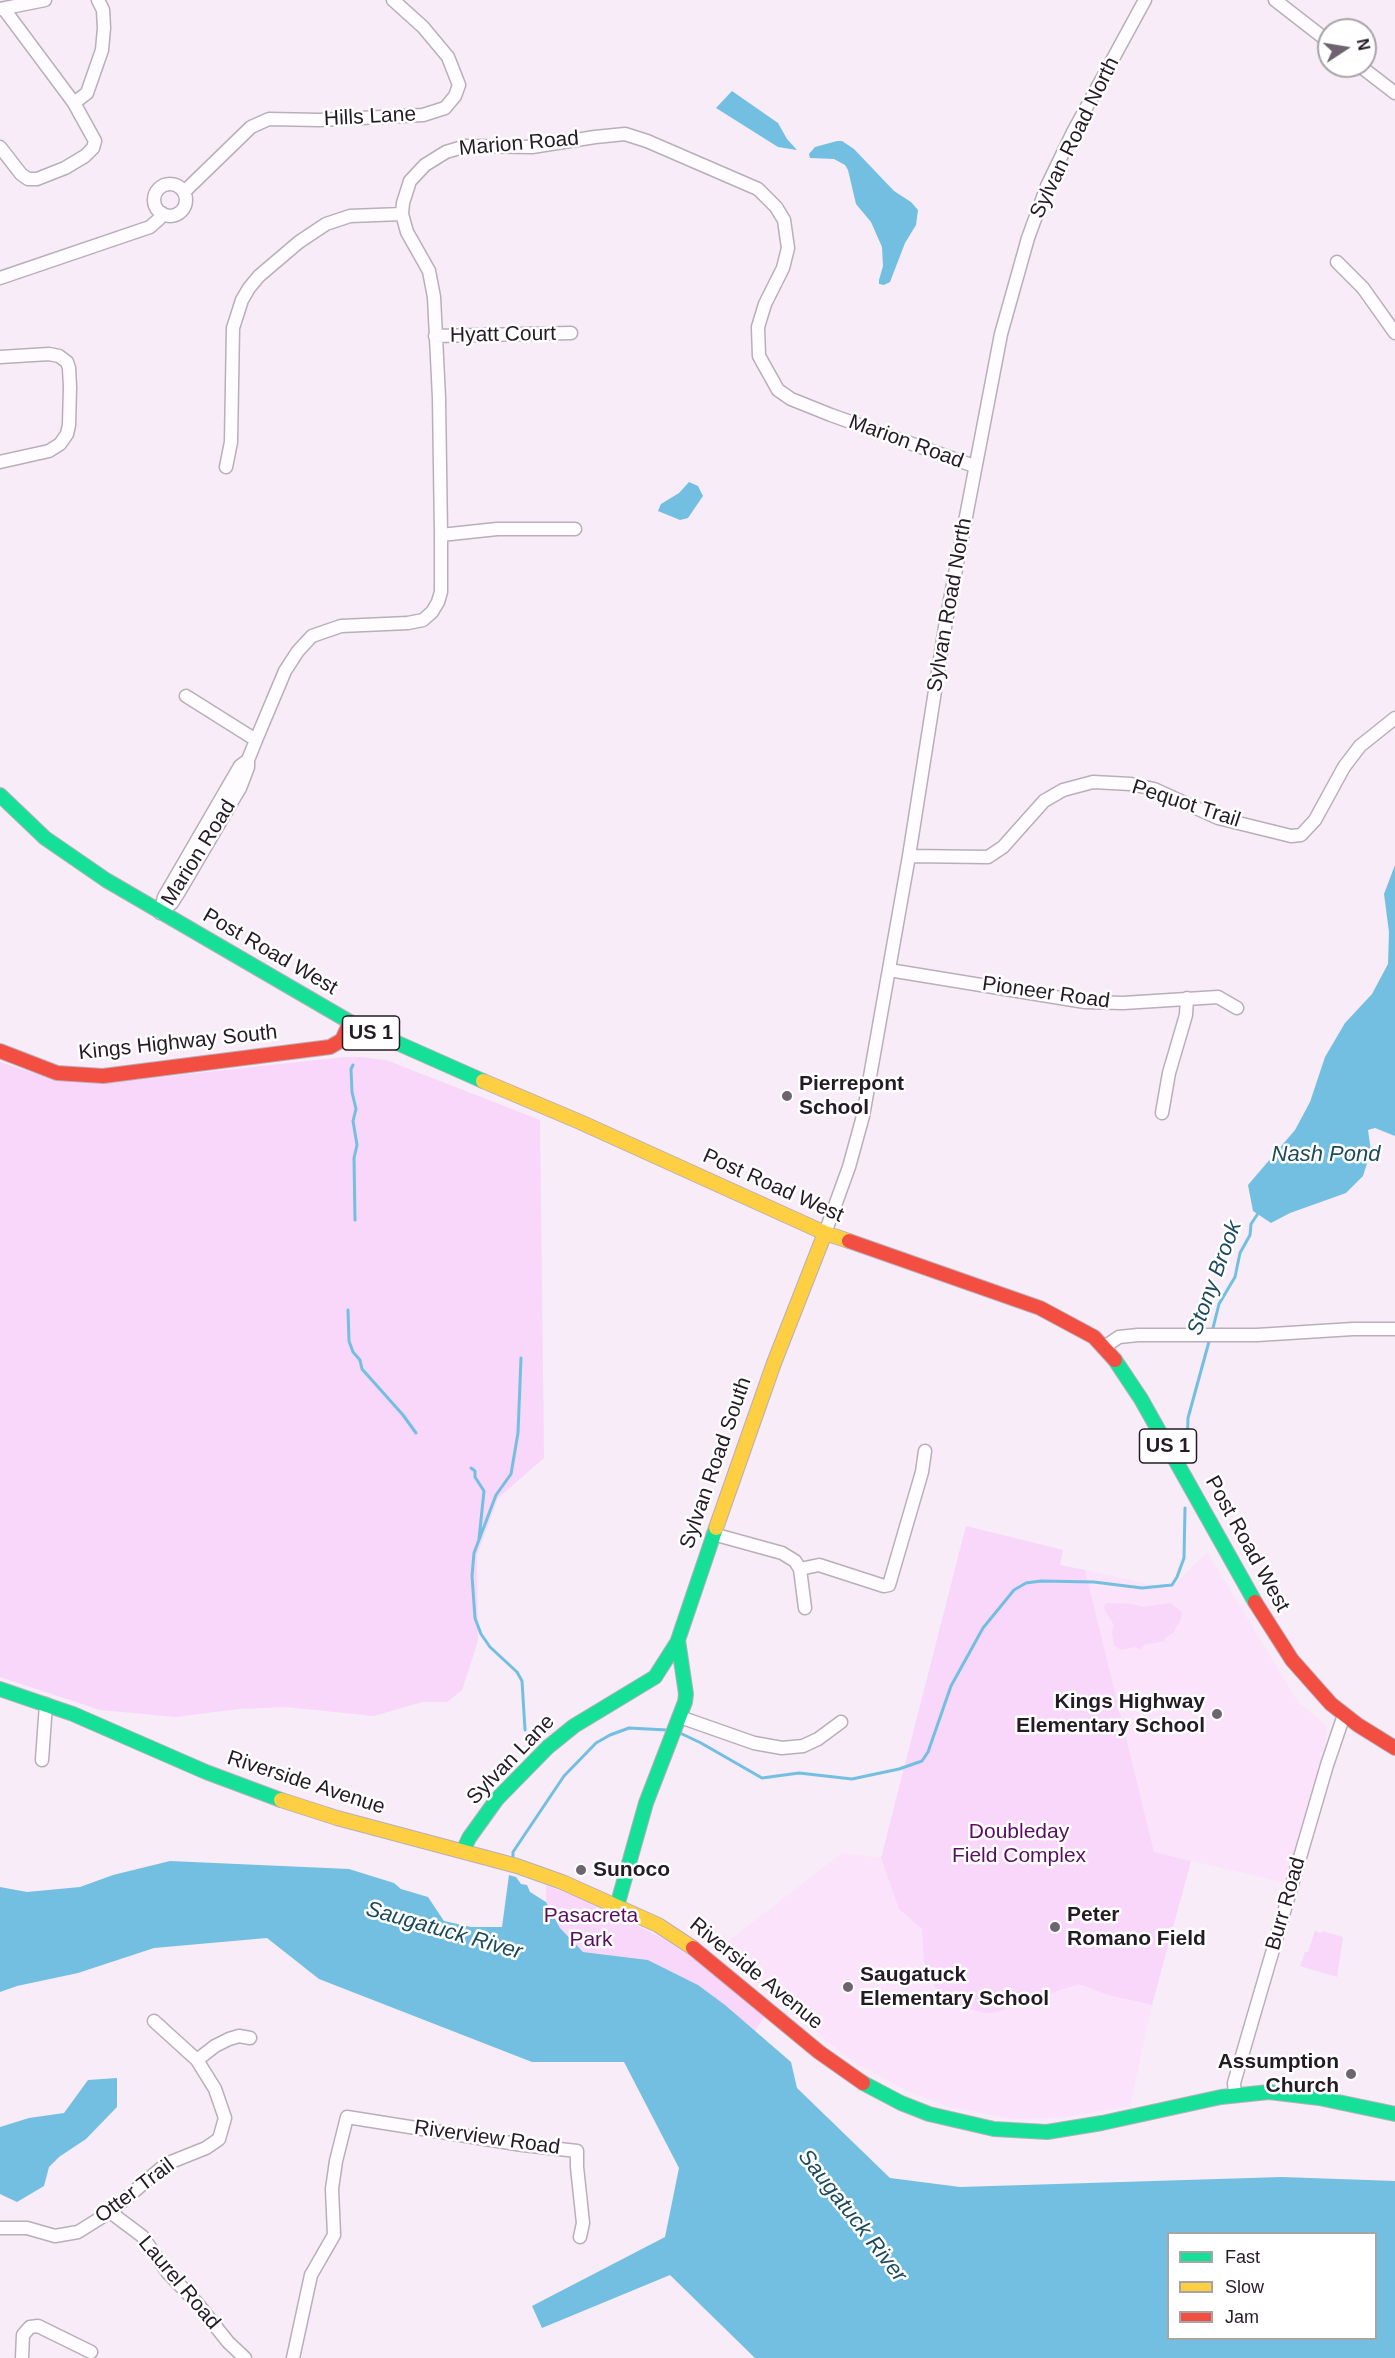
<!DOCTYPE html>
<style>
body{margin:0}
#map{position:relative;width:1395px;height:2358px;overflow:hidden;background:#f7ecf8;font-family:Helvetica,sans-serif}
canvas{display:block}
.legend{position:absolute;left:1167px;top:2232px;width:210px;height:108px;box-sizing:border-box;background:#fff;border:2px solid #a7a4a8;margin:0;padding:8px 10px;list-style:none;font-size:18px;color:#241b25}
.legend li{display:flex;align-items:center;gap:12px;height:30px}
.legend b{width:30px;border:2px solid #a7a4a8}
.north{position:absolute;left:1317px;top:18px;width:60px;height:60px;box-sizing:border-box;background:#fff;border:2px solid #a7a4a8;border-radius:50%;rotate:78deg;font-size:16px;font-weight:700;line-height:24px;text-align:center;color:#241b25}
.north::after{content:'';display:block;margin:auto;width:21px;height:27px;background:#6e646f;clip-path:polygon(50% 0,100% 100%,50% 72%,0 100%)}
</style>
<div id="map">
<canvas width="1395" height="2358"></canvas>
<ul class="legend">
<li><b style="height:8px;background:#16e098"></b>Fast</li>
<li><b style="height:8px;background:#ffcf43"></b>Slow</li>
<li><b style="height:8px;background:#f24e42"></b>Jam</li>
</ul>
<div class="north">N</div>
</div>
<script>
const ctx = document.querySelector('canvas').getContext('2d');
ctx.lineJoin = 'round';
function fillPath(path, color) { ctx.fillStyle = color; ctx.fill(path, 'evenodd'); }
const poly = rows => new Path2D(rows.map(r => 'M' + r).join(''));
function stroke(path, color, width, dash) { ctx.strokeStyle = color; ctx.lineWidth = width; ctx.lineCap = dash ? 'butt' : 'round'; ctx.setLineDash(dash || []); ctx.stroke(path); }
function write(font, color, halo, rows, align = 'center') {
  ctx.font = font + ' Helvetica,sans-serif'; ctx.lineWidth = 5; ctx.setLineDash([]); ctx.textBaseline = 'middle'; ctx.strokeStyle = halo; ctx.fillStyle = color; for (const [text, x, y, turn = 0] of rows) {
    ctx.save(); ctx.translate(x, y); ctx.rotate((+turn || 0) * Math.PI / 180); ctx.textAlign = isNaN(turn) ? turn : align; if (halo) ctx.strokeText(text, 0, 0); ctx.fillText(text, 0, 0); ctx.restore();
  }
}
fillPath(poly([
 [1207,1552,1298,1702,1327,1726,1324,1751,1287,1883,1154,1852,1085,1570,1170,1589],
 [842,1853,881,1858,899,1909,922,1929,924,1962,936,1989,996,2012,1079,1984,1108,1995,1152,2005,1130,2106,1061,2118,1014,2119,946,2106,912,2093,853,2062,717,1950]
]), '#fae3fb');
fillPath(poly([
 [344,1057,361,1057,386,1060,540,1120,544,1458,498,1498,477,1555,478,1641,462,1690,447,1702,422,1702,374,1716,286,1707,238,1709,176,1717,100,1710,0,1677,0,1062,43,1076,98,1084],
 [966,1526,1063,1550,1060,1565,1085,1570,1154,1852,1191,1861,1152,2005,1108,1995,1079,1984,996,2012,985,2013,962,2007,936,1989,924,1962,922,1929,899,1909,881,1858],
 [1107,1603,1131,1604,1143,1607,1170,1603,1182,1612,1181,1619,1173,1633,1166,1637,1164,1641,1144,1645,1140,1650,1135,1647,1121,1650,1114,1645,1112,1632,1114,1625,1103,1607],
 [546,1885,597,1905,664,1939,707,1968,765,2016,755,2031,698,1985,649,1960,583,1952,571,1942,560,1928,546,1902],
 [1315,1931,1321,1933,1322,1931,1343,1937,1337,1977,1300,1966,1305,1952,1308,1952]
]), '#f8d7fa');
fillPath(poly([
 [732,91,778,123,787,139,797,150,778,147,716,108],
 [837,141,842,141,854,149,894,191,911,202,918,210,916,225,905,243,890,282,884,285,879,284,879,280,883,266,882,247,871,222,856,204,848,170,845,165,834,159,810,158,809,154,815,147],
 [689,482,698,486,703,496,688,518,680,520,658,511,661,504,679,493],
 [1395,865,1395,1136,1375,1128,1368,1130,1371,1151,1363,1176,1346,1193,1290,1213,1271,1223,1253,1211,1248,1185,1295,1130,1310,1102,1325,1057,1345,1023,1372,994,1388,964,1389,932,1384,894],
 [170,1861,349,1869,394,1883,401,1889,428,1897,444,1921,471,1927,502,1927,509,1875,516,1877,521,1884,527,1885,530,1892,546,1902,560,1928,583,1952,648,1960,698,1985,725,2005,791,2062,797,2088,890,2178,960,2187,1282,2177,1395,2181,1395,2358,755,2358,670,2275,542,2328,532,2306,665,2237,679,2168,624,2062,532,2062,319,1979,267,1938,154,1948,78,1973,17,1986,0,1992,0,1887,27,1892,80,1887,113,1875],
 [1168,2234,1376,2234,1376,2338,1168,2338],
 [117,2078,117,2107,86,2139,59,2157,49,2167,44,2186,17,2202,0,2194,0,2127,29,2118,64,2113,88,2080]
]), '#73bfe2');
stroke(poly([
 [353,1065,351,1069,352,1092,356,1109,353,1121,357,1145,354,1158,355,1220],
 [348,1310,349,1341,353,1352,360,1360,362,1369,403,1415,416,1433],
 [1212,1332,1219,1304,1235,1277,1240,1253,1250,1235,1251,1224,1259,1212],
 [521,1358,518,1433,511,1474,496,1495,474,1553,472,1576,475,1618,481,1634,490,1647,517,1672,522,1681,525,1730],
 [1187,1451,1188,1418,1210,1338],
 [471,1468,475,1471,475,1477,484,1491,479,1539],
 [680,1733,701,1743,762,1778,799,1773,852,1779,899,1769,922,1761,928,1752,951,1686,983,1628,1014,1590,1026,1583,1041,1581,1094,1582,1142,1588,1172,1585,1177,1577,1184,1558,1185,1508],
 [513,1858,513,1852,564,1776,596,1743,610,1735,629,1728,667,1730]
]), '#73bfe2', 3);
const street = poly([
 [1275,0,1329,42],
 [0,9,45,0],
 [4,9,74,103,87,93,102,50,104,28,103,10,98,0],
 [1360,66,1395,93],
 [0,147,21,174,28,179,37,179,65,168,85,156,93,148,95,141,74,103],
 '154 200a16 16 0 1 1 32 0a16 16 0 1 1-32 0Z',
 [184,192,251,127,269,119,319,120,423,115,445,108,455,96,459,85,448,57,423,27,393,0],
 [1337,262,1363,288,1395,333],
 [0,278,150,227,159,219,162,213],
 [435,336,571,333],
 [0,357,49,354,59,356,67,362,69,368,70,387,69,425,67,434,60,444,49,451,0,462],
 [226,467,231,442,233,328,242,300,249,288,259,276,299,242,326,224,350,216,402,214],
 [441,535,497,529,575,529],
 [186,696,256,740],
 [248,760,240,766,171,885,164,897,160,913,172,903,179,892,240,788,248,767,248,760,256,740,285,671,298,651,312,636,341,626,408,623,423,620,432,612,438,602,441,592,441,535,439,398,434,297,429,271,407,232,402,214,403,203,410,181,425,165,446,152,466,146,532,147,595,137,625,134,647,141,758,189,776,207,784,220,788,248,783,268,765,304,758,327,759,356,778,390,791,399,831,415,974,466],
 [909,856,988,857,1003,847,1044,801,1063,790,1093,782,1131,784,1154,789,1218,818,1291,836,1301,835,1315,820,1344,767,1360,746,1395,718],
 [889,970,1085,1002,1123,1003,1218,997,1237,1008],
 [1162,1113,1169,1073,1186,1015,1187,998],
 [825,1233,849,1167,863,1116,909,856,946,621,1001,334,1028,238,1047,186,1073,132,1145,0],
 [1104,1347,1119,1337,1138,1335,1257,1335,1353,1329,1395,1329],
 [713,1534,782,1553,795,1561,800,1569,805,1608],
 [800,1569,819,1565,884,1586,889,1585,922,1472,925,1451],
 [680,1717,754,1743,782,1748,803,1746,818,1739,841,1722],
 [42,1760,46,1704],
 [197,2060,215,2046,229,2039,239,2036,250,2038],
 [1235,2095,1234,2083,1327,1765,1344,1715],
 [110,2212,142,2236,168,2273,197,2303,228,2342,245,2358],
 [0,2228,27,2228,55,2236,78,2232,110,2212,166,2164,206,2148,219,2139,225,2118,215,2089,197,2060,154,2021],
 [22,2358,23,2335,30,2327,38,2326,91,2352],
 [293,2358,311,2275,334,2235,332,2189,336,2161,347,2117,523,2145,577,2151,577,2167,583,2223,580,2237]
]);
const fast = poly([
 [0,795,45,838,106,880,350,1022,483,1081],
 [1115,1360,1141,1399,1255,1602],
 [0,1689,73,1714,206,1772,281,1800],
 [463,1851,469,1838,497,1799,548,1747,574,1726,655,1677,678,1641],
 [617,1906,646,1803,685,1702,686,1694,678,1640,716,1528],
 [863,2083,901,2103,929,2114,994,2129,1047,2132,1102,2123,1221,2097,1269,2092,1319,2098,1395,2114]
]);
const slow = poly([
 [483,1081,580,1122,825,1233,849,1241],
 [716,1528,774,1363,825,1233],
 [281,1800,337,1818,517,1866,562,1882,658,1925,693,1948]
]);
const jam = poly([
 [0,1051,57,1073,103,1076,330,1047,342,1040,350,1022],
 [849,1241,1040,1308,1094,1337,1115,1360],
 [1255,1602,1292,1660,1331,1704,1358,1725,1395,1748],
 [693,1948,819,2052,863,2083]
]);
stroke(street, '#b8afb9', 15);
stroke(fast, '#b8afb9', 16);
stroke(slow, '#b8afb9', 16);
stroke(jam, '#b8afb9', 16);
stroke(street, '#fefcfe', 12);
stroke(fast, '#16e098', 14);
stroke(slow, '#ffcf43', 14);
stroke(jam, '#f24e42', 14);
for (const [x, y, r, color] of [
 [787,1096,6,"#6e646f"],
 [1217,1714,6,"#6e646f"],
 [581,1870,6,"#6e646f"],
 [1055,1927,6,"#6e646f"],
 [848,1987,6,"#6e646f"],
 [1351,2074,6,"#6e646f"]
]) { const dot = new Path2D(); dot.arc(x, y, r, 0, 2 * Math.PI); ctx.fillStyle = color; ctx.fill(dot); stroke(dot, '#fff', 2); }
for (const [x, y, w] of [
 [371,1033,57],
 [1168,1446,57]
]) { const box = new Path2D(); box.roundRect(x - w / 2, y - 17, w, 34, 4.5); ctx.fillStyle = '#fff'; ctx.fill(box); stroke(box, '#241b25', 1.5); }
write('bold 20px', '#241b25', null, [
 ["US 1",371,1033],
 ["US 1",1168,1446]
]);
write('21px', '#241b25', '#fff', [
 ["Hills Lane",370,117,-3],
 ["Sylvan Road North",1075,138,-64],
 ["Marion Road",519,144,-5],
 ["Hyatt Court",503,335,-1],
 ["Marion Road",906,442,20],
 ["Sylvan Road North",950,605,-80],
 ["Pequot Trail",1186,804,18],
 ["Marion Road",199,853,-58],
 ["Post Road West",270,952,30],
 ["Pioneer Road",1046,993,8],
 ["Kings Highway South",178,1043,-6],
 ["Post Road West",773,1186,24],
 ["Sylvan Road South",716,1463,-71],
 ["Post Road West",1247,1544,61],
 ["Sylvan Lane",511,1760,-46],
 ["Riverside Avenue",306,1783,18],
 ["Burr Road",1286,1904,-74],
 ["Riverside Avenue",756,1974,39],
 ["Riverview Road",487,2138,8],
 ["Otter Trail",135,2191,-37],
 ["Laurel Road",179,2283,50]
]);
write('bold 21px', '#241b25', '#fff', [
 ["Pierrepont",799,1084],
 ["School",799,1108],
 ["Kings Highway",1205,1702,"right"],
 ["Elementary School",1205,1726,"right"],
 ["Sunoco",593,1870],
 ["Peter",1067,1915],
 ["Romano Field",1067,1939],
 ["Saugatuck",860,1975],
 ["Elementary School",860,1999],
 ["Assumption",1339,2062,"right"],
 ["Church",1339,2086,"right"]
], 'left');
write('21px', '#5b0c63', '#fff', [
 ["Doubleday",1019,1832],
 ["Field Complex",1019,1856],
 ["Pasacreta",591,1916],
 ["Park",591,1940]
]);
write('italic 22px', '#1c4a5d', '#fff', [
 ["Nash Pond",1326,1155],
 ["Stony Brook",1215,1278,-70],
 ["Saugatuck River",444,1931,16],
 ["Saugatuck River",852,2216,52]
]);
</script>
